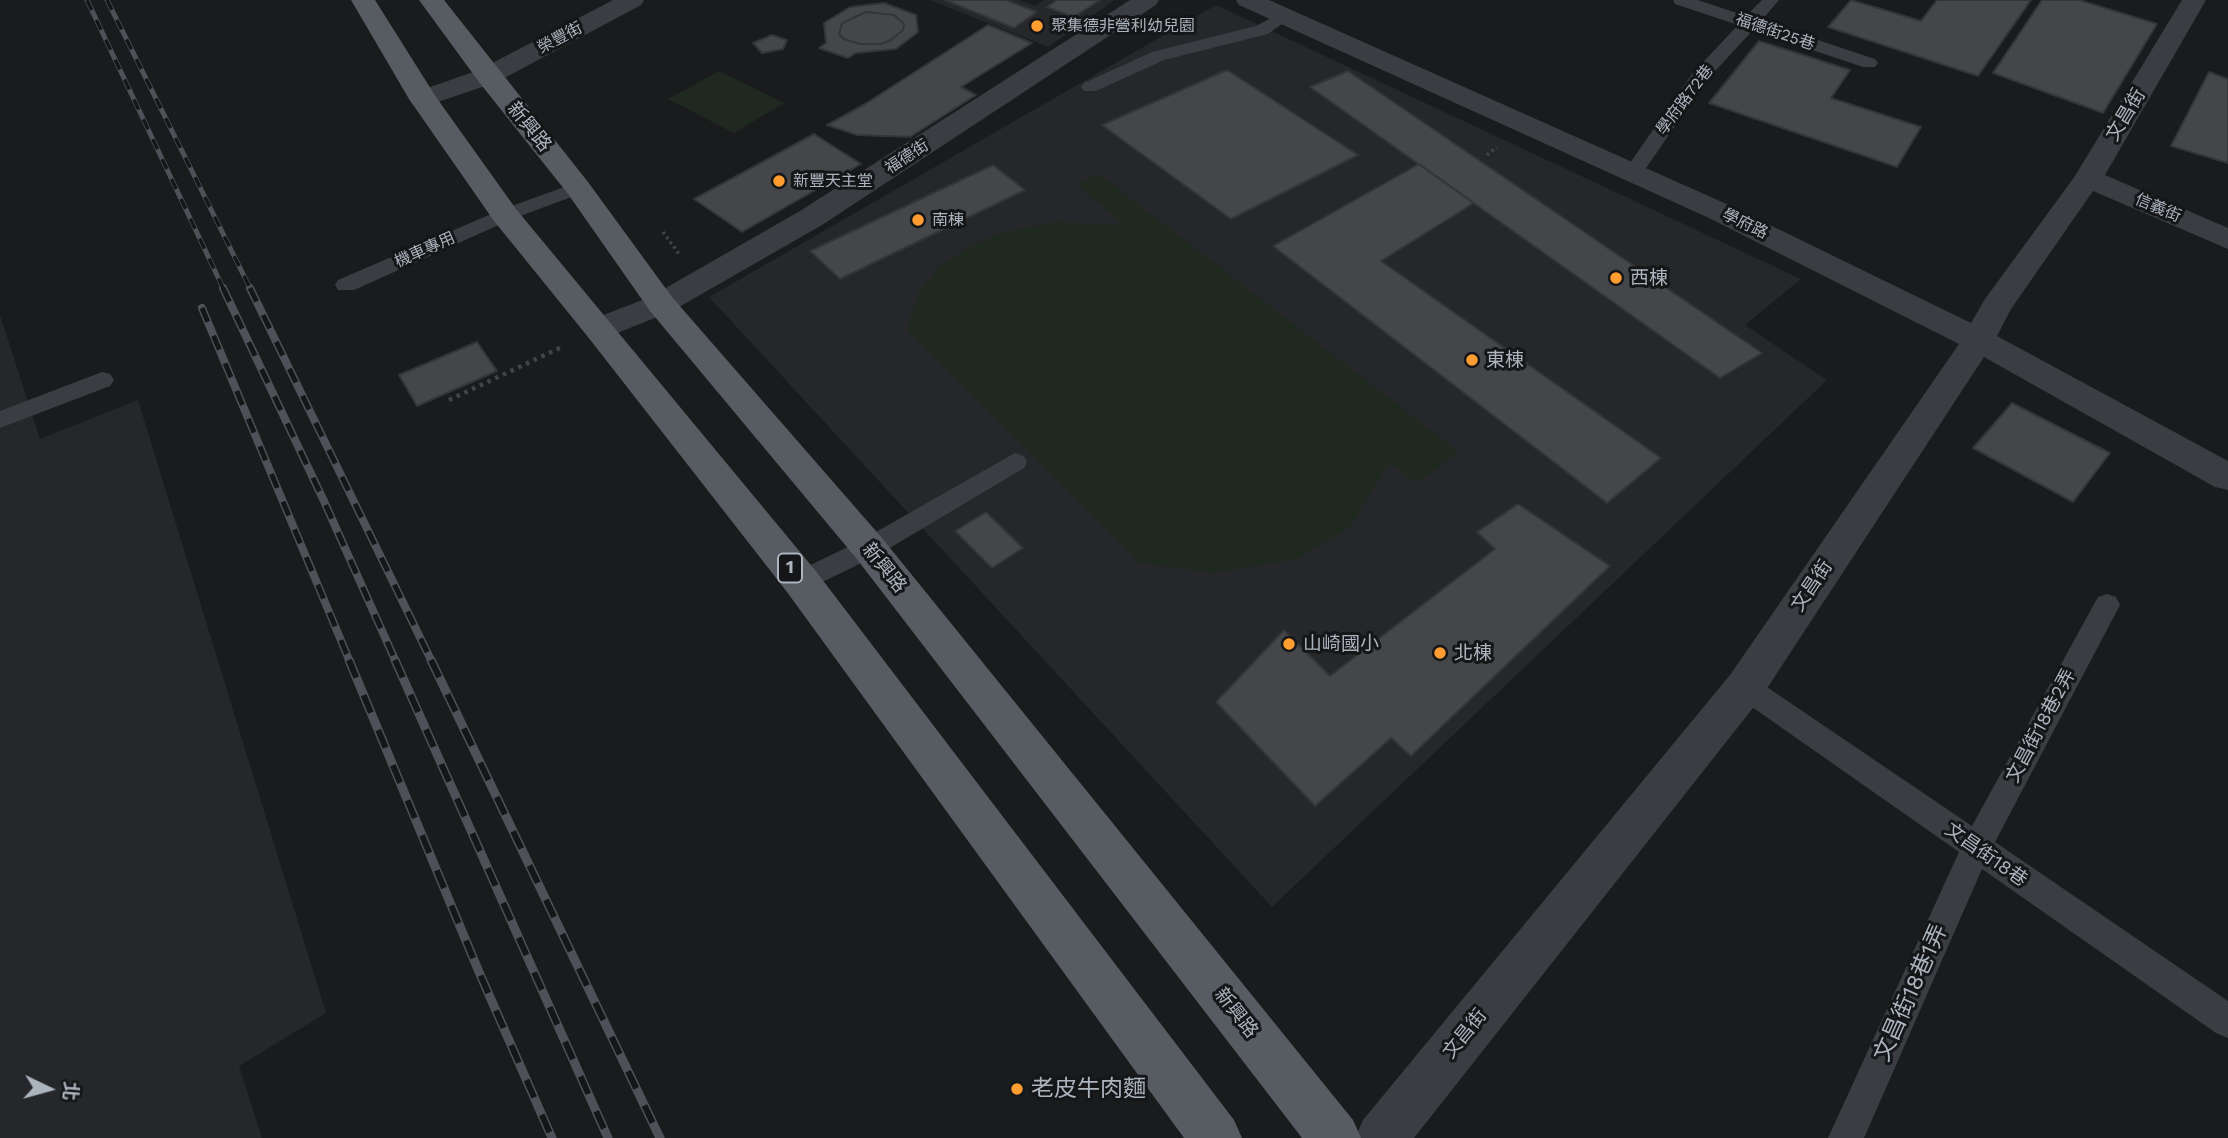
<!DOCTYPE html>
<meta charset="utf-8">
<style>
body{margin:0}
#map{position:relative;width:2228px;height:1138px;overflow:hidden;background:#1a1b1d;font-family:"Work Sans","Noto Sans TC",sans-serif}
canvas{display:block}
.north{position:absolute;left:14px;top:1054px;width:70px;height:70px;-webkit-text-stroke:5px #151618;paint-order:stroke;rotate:95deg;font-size:19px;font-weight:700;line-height:28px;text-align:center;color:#acb4be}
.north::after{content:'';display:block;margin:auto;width:24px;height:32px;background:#acb4be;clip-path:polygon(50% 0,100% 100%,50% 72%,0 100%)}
</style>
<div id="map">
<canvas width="2228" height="1138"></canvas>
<div class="north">北</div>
</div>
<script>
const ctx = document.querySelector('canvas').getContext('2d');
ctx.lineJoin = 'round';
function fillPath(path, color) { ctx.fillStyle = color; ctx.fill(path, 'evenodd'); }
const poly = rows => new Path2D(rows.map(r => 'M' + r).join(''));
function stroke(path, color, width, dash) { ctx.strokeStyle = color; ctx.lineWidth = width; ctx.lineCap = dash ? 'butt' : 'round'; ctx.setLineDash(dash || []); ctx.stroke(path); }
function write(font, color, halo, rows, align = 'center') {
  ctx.font = font + ' "Work Sans","Noto Sans TC",sans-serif'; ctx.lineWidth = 6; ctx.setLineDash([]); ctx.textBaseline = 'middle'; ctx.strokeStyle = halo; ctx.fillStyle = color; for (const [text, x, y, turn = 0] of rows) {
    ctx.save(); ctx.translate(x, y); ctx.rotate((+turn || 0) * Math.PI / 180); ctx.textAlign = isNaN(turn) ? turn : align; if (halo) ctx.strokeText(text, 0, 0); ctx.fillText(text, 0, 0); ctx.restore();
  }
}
fillPath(poly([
 [930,0,1019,0,1035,6,1044,0,1115,0,1048,47],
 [1216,5,1801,279,1745,325,1827,380,1272,907,709,297],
 [0,315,40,439,138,400,326,1013,239,1066,262,1138,0,1138]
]), '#26272a');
fillPath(poly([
 [719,71,784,103,734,133,668,99],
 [1099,174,1459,452,1417,483,1389,463,1350,527,1297,559,1212,573,1138,562,906,330,918,293,940,266,970,247,999,233,1056,222,1123,225,1076,183]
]), '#202920');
const building = poly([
 [945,0,1006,0,1037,12,1014,28,945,0],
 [1057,0,1100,0,1074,17,1047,7,1057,0],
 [1851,0,1921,21,1937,0,2031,0,1978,76,1828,27,1851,0],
 [2042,0,2079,0,2157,24,2103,113,1993,73,2042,0],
 [884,3,916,15,918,32,896,49,856,53,848,58,819,48,826,43,824,23,850,7,884,3],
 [866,12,894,15,904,24,903,30,891,40,881,44,860,44,844,39,839,34,842,23,866,12],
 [866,12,894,15,904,24,903,30,891,40,881,44,860,44,844,39,839,34,842,23,866,12],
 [988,25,1032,43,961,87,976,95,910,137,857,135,827,125,865,104,988,25],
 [772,35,787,40,783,49,762,53,753,43,772,35],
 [1759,41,1850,70,1831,98,1921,127,1897,167,1709,103,1759,41],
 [1227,70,1358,155,1231,219,1102,125,1227,70],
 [1348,71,1762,353,1720,378,1310,87,1348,71],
 [2209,72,2228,79,2228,163,2171,146,2209,72],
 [814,134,861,164,742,232,694,199,814,134],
 [1419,164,1474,203,1381,261,1661,458,1607,503,1273,246,1419,164],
 [993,165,1025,190,840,279,810,251,993,165],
 [477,342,497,371,417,406,399,375,477,342],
 [2012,403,2110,453,2073,502,1973,448,2012,403],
 [1518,504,1610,566,1411,756,1391,738,1315,806,1216,702,1284,630,1330,676,1495,549,1477,532,1518,504],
 [986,512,1023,548,992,568,955,531,986,512]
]);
fillPath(building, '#44464a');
stroke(building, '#343539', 2);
stroke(poly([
 [1487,155,1497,147],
 [663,232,679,254]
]), '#41454a', 3.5, [2.5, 3.5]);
stroke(poly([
 [449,400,564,346]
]), '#41454a', 4.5, [3.5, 5]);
fillPath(poly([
 [1673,0,1698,0,1746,16,1762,0,1779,0,1761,21,1875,59,1878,63,1875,67,1863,67,1753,30,1705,82,1640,177,1626,177,1623,173,1692,74,1738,25,1675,4,1673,0],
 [1284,11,1293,16,1268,34,1164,60,1096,91,1084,91,1081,87,1084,83,1152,52,1256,26,1284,11],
 [578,182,585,184,588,188,585,192,512,219,354,290,338,290,335,285,338,280,498,211,578,182],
 [102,372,110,374,114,380,110,386,0,428,0,411,102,372],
 [1015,453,1024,456,1027,462,1024,468,878,555,810,588,801,591,792,588,788,581,792,574,860,541,1015,453],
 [2107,594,2116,597,2120,605,1995,842,2228,1001,2228,1038,2216,1033,1982,869,1864,1138,1828,1138,1959,852,1735,695,1731,687,1735,679,1745,675,1755,679,1972,826,2098,597,2107,594]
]), '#3b3d43');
fillPath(poly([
 [613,0,644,0,641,5,497,82,423,107,413,105,409,99,413,93,479,70,613,0],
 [1130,0,1159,0,1156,5,822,225,672,311,600,340,588,337,584,329,588,321,650,297,800,211,1130,0],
 [1236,0,1269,0,1731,206,1971,323,1985,299,2075,176,2182,0,2206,0,2105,175,2228,228,2228,249,2093,191,2011,309,1997,336,2228,461,2228,490,2215,487,1984,357,1760,699,1414,1138,1355,1138,1363,1120,1730,675,1959,344,1709,218,1239,5,1236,0]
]), '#3b3d43');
fillPath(poly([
 [351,0,375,0,436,97,516,209,815,570,1234,1120,1242,1138,1184,1138,787,592,588,337,494,221,409,99,351,0],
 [419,0,444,0,588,182,672,297,882,538,1353,1120,1361,1138,1302,1138,856,558,650,311,568,194,479,82,419,0]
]), '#575b62');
const railFar2 = poly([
 [87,0,224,290],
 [107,0,251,290]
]);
const railFar1 = poly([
 [223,288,323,499,396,662],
 [250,288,432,662],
 [202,308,350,662]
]);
const rail = poly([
 [349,660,479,972,552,1138],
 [395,660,608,1138],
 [431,660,660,1138]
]);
stroke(railFar2, '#4e5258', 5);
stroke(railFar1, '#4e5258', 8);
stroke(rail, '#4e5258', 9);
stroke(railFar2, '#151618', 3.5, [11]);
stroke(railFar1, '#151618', 5, [15]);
stroke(rail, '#151618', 6, [19]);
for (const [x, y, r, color] of [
 [1037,26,7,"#ff9d31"],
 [779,181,7,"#ff9d31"],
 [918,220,7,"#ff9d31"],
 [1616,278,7,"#ff9d31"],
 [1472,360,7,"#ff9d31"],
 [1289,644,7,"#ff9d31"],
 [1440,653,7,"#ff9d31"],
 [1017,1089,7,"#ff9d31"]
]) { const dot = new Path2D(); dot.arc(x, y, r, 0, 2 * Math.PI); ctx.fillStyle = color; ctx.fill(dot); stroke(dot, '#151618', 2.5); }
write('16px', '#acb4be', '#151618', [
 ["聚集德非營利幼兒園",1051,26],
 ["新豐天主堂",793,181],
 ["南棟",932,220]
], 'left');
write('16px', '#acb4be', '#151618', [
 ["福德街25巷",1775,32,19],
 ["榮豐街",560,38,-28],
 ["學府路72巷",1685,100,-53],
 ["福德街",907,157,-33],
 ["信義街",2158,208,23],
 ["學府路",1745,224,26],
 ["機車專用",425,250,-24]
]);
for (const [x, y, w] of [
 [790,568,24]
]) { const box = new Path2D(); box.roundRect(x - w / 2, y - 14.5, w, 29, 5); ctx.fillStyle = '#151618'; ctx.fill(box); stroke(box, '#acb4be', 2); }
write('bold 18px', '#acb4be', null, [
 ["1",790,568]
]);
write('19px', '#acb4be', '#151618', [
 ["文昌街",2126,115,-59],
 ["新興路",529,127,51],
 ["新興路",884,568,51],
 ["文昌街",1812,586,-56],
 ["文昌街18巷2弄",2041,726,-62],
 ["文昌街18巷",1986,855,35],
 ["新興路",1236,1013,52],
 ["文昌街",1465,1034,-51]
]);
write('19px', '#acb4be', '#151618', [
 ["西棟",1630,278],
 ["東棟",1486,360],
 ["山崎國小",1303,644],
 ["北棟",1454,653]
], 'left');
write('23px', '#acb4be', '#151618', [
 ["文昌街18巷1弄",1911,993,-66]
]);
write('23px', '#acb4be', '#151618', [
 ["老皮牛肉麵",1031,1089]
], 'left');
</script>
